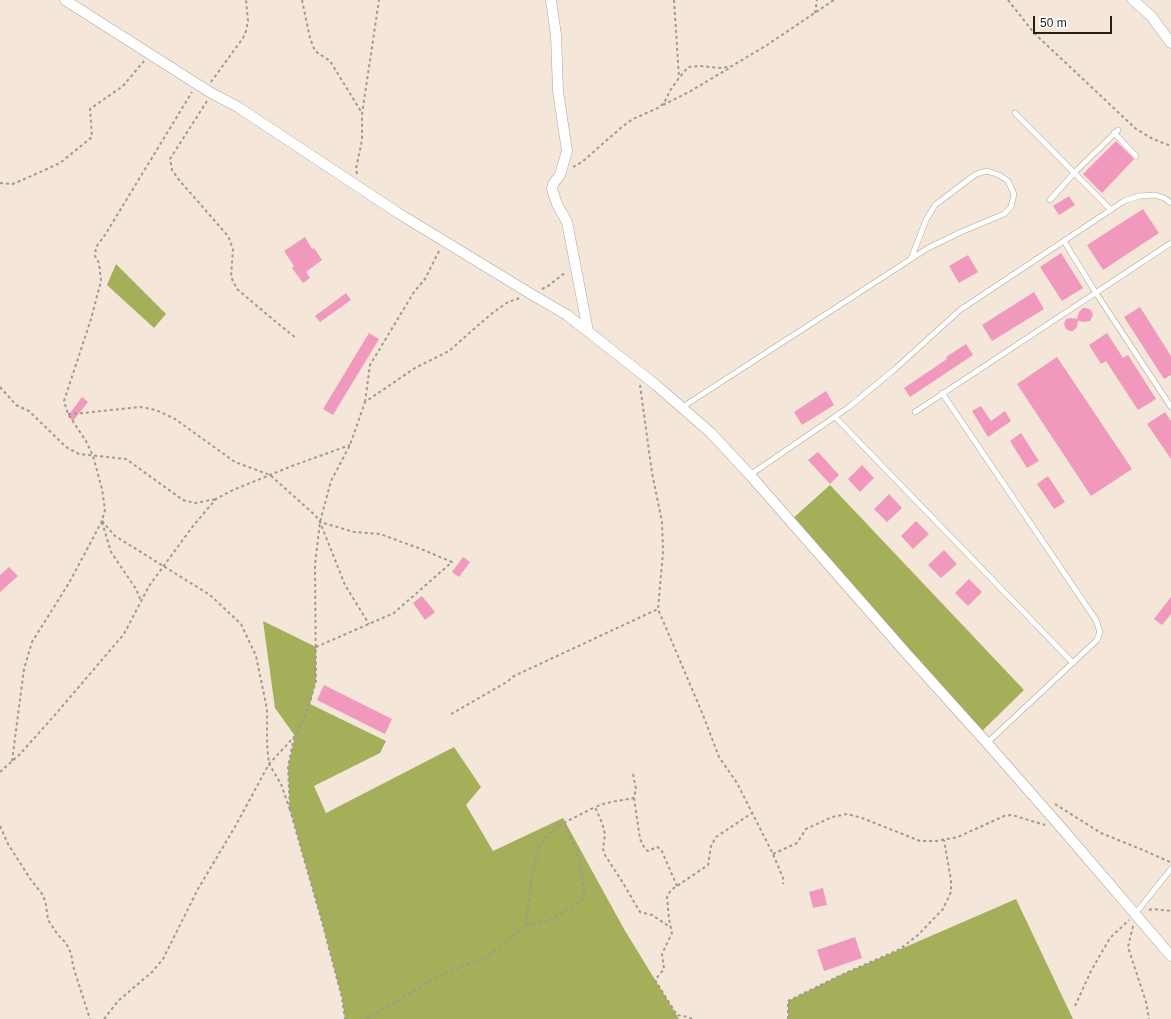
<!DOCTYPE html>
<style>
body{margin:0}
#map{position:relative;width:1171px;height:1019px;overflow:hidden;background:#f4e6d9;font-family:Helvetica,sans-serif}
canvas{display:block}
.scale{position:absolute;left:1033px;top:16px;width:79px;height:18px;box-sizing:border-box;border:2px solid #241f1a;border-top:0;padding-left:5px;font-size:12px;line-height:14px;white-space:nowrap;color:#241f1a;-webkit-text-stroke:3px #fff;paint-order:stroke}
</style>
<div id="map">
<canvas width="1171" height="1019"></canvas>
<div class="scale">50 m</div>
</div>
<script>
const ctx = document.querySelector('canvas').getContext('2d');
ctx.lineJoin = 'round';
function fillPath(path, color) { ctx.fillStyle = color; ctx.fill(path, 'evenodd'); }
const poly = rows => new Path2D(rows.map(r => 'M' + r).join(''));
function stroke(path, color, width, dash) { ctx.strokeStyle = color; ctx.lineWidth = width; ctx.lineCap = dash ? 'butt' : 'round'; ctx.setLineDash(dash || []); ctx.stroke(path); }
fillPath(poly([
 [116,264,166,314,154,328,107,285],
 [830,485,1024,690,979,734,790,521],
 [263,621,316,647,316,681,310,704,386,741,380,753,314,786,326,813,454,747,481,787,466,805,493,851,563,818,624,929,679,1019,345,1019,342,998,322,922,290,810,288,767,295,736,275,708],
 [1016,899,1073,1019,788,1019,788,1001,841,975]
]), '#a5ae58');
fillPath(poly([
 [1116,141,1134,159,1102,193,1083,174],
 [1069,196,1075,205,1059,215,1053,206],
 [1143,209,1159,233,1103,270,1087,245],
 [305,237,312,249,314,248,322,260,306,272,310,278,303,283,292,268,294,266,284,251],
 [1061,253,1083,288,1062,301,1040,267],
 [968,255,978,272,959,283,949,266],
 [1034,292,1044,309,992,341,982,325],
 [346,293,351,300,320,322,315,316],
 [1140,307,1171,356,1171,375,1164,379,1124,317],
 [1083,308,1086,308,1091,310,1093,315,1090,321,1085,322,1078,321,1077,327,1073,331,1070,331,1066,329,1064,324,1066,319,1071,318,1077,319,1079,312],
 [369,333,379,339,333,415,323,409],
 [1107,333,1123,358,1128,355,1156,399,1138,410,1106,361,1101,364,1089,345],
 [966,344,973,355,910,397,904,388,947,359,946,357],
 [1057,357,1132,469,1091,496,1017,384],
 [826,391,834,405,802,425,794,412],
 [82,397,88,402,73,421,68,416],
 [981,406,991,421,1005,411,1011,421,988,437,972,411],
 [1165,412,1171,421,1171,459,1147,424],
 [1021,433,1039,461,1027,468,1010,441],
 [818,452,839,475,830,484,808,460],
 [862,465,874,478,860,492,848,479],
 [1048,476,1065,502,1054,509,1037,484],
 [889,494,902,508,887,522,874,509],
 [916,521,929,534,913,549,901,536],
 [944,550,957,564,941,578,928,565],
 [463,557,470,562,459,577,452,572],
 [9,567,18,576,0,592,0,575],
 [969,579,982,592,968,606,955,593],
 [422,596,435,612,425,620,413,603],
 [1171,597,1171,614,1162,625,1154,619],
 [324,685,392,719,385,734,317,700],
 [823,888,827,905,813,908,809,892],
 [855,937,862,958,824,971,817,950]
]), '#f099bc');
const lane = poly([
 [1015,113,1111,210],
 [1114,133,1136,156],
 [1050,200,1074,173,1118,130],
 [1064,241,1096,293,1171,407],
 [942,393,1096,620,1100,632,1097,640,987,743],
 [681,408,911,259,928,248,961,232,1004,214,1011,207,1014,194,1008,181,999,175,987,171,976,174,935,205,926,220,911,259],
 [915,412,1171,243],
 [835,417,1073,663],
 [750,475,849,407,895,369,960,310,1124,201,1140,196,1155,195,1164,198,1171,203],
 [1135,914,1171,869]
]);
const street = poly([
 [65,0,197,84,213,94,238,107,398,213,531,294,567,315,656,385,711,433,750,475,906,653,987,743,1065,832,1171,956],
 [551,0,556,35,558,91,567,151,560,175,553,184,552,189,557,204,567,222,588,331],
 [1133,0,1151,16,1171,43]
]);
stroke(lane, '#b2a498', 6);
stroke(street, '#b2a498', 11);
stroke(poly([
 [302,0,310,38,315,51,330,61,362,113],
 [674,0,679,78],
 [1008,0,1034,33,1136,129,1153,139,1171,146],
 [815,13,817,0],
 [211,82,243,38,246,31,248,21,246,0],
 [207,101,170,159,172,170,179,180,228,236,233,249,231,277,237,289,276,322,296,338],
 [663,105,689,92,731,67],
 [573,167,582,162,623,126,633,119,660,107,665,101,671,89,679,78,688,67,700,66,721,68,732,66,767,45,834,0],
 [357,174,356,169,362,140,362,114,379,0],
 [0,183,13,184,47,169,60,163,92,137,90,109,123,86,144,61],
 [542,289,548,286,566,272],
 [640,385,652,473,662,522,663,552,658,609,703,715,719,757,737,783,773,854,783,878,783,884],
 [0,387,16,405,29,411,66,447,79,454,126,459,183,500,195,503,216,499],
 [365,402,370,365,414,292,425,279,440,249],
 [68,414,83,413,140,407,156,410,175,419,235,462,270,475,315,515,320,522,345,585,369,624],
 [102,521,115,536,210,595,241,624,256,656,267,709,267,744,269,764,281,784,290,810],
 [102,522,111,552,136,589,141,601],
 [316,647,394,613,452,562,421,549,380,534,354,532,320,522],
 [451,714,507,682,514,676,658,609],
 [294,737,288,767,290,810,322,922,342,998,345,1019],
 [12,761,24,669,32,642,69,583,102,521,105,510,102,489,93,456,86,441,68,414,64,401,91,319,101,281,99,263,95,256,96,247,105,235,192,92],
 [0,772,20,754,54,716,124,634,149,586,193,526,216,499,233,490,292,466,350,445],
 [633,774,636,789,634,798,606,803,595,807,602,823,605,834,603,849,605,855,623,883,640,912,652,915,670,927],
 [634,798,640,839,645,849,648,851,657,847,661,849,677,886],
 [1055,804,1101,833,1143,850,1170,862],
 [0,826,8,844,31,880,43,895,46,905,48,920,58,935,66,943,71,953,73,966,90,1019],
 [773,854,797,843,806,829,832,817,847,814,862,818,920,841,936,841,958,837,1004,816,1012,815,1045,825],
 [1149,910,1153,909,1171,911],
 [526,925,531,881,539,847,550,833,560,825,595,807],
 [1133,926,1128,947,1146,1002,1149,1019],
 [1075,1006,1091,971,1110,938,1129,920],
 [104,1019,118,1001,152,972,163,959,198,889,236,825,269,764,295,736,308,709,316,681,315,565,320,522,331,481,350,445,365,402,415,368,449,351,491,314,508,302,520,298],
 [367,1019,439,976,488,956,526,925,550,920,584,899,584,891,580,863,575,847,564,823],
 [692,1019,688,1017,677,1015,655,980,664,969,662,954,672,933,669,919,667,897,671,890,708,865,711,846,716,837,752,813],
 [788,1019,788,1001,841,975,900,949,918,935,943,909,951,892,951,880,944,840]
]), '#a2988e', 2, [3, 3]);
stroke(lane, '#fff', 5);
stroke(street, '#fff', 10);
</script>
